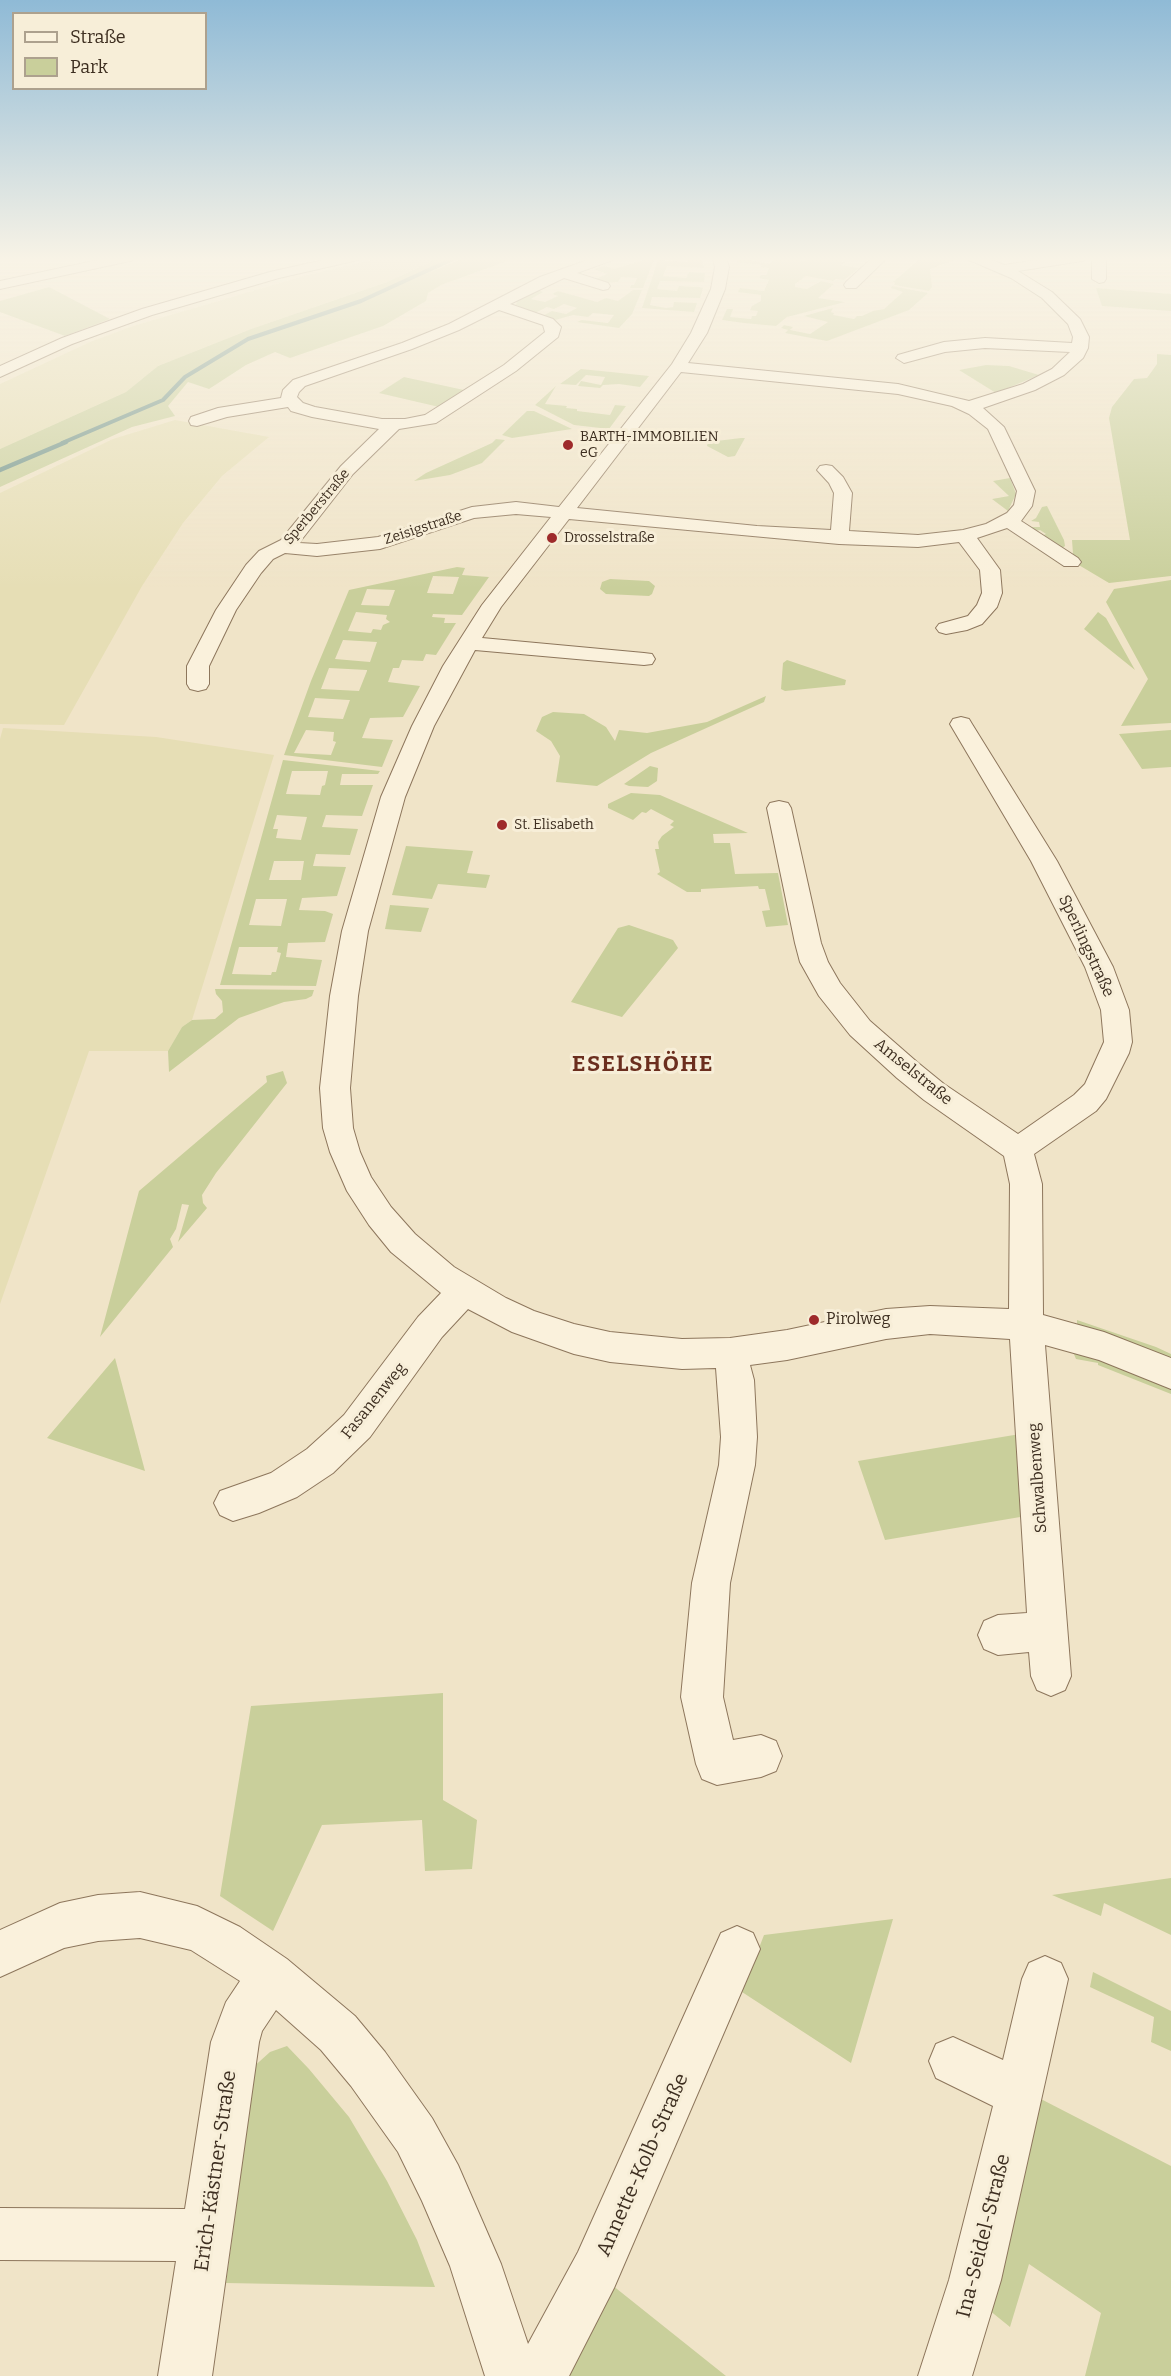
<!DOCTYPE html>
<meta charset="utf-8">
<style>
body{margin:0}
#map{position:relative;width:1171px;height:2376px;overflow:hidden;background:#f0e4c8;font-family:Bitter,serif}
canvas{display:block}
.legend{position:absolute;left:12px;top:12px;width:195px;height:78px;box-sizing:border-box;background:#f7eed8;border:2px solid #ada18e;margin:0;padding:8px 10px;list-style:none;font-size:18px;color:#3d2e20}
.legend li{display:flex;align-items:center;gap:12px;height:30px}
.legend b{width:30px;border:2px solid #ada18e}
</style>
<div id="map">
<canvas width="1171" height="2376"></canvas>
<ul class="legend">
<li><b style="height:8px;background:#faf1dc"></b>Straße</li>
<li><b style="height:16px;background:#c9cf9b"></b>Park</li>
</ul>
</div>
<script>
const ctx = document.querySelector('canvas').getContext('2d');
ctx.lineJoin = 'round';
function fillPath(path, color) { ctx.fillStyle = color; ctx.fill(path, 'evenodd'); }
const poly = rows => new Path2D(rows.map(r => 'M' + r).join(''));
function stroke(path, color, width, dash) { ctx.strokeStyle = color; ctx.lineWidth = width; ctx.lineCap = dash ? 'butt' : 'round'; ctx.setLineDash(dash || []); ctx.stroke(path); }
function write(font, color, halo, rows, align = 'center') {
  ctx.font = font + ' Bitter,serif'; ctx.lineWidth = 6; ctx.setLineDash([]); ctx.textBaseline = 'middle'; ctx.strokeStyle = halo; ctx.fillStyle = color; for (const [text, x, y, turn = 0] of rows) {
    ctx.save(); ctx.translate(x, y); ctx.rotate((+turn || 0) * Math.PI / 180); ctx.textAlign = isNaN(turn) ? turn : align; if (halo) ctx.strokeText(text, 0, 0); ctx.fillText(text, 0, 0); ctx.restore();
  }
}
fillPath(poly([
 [385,257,441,257,387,282,251,329,158,366,126,392,0,449,0,384,90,342,133,326,307,275],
 [175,420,269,437,222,476,183,523,142,586,64,725,0,724,0,493,113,439],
 [3,728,156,737,274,755,192,1020,182,1027,168,1051,89,1051,0,1304,0,739]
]), '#e6deb5');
fillPath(poly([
 [441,257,461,257,426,274,466,257,518,257,441,285,428,293,426,301,383,326,290,358,275,352,246,365,209,389,188,382,168,406,175,416,132,427,0,487,0,449,126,392,158,366,251,329,387,282],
 [634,257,655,257,643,288,630,288,631,285,634,285,637,278,621,277,618,282,605,283,579,275,595,279,607,274,594,269,604,266,614,269,644,260],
 [689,257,701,257,704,268,667,266,663,276,686,278,689,272,705,273,704,282,660,281,657,289,677,291,679,286,700,287,703,288,700,298,652,297,650,305,666,308,673,307,674,302,697,303,694,312,642,308,658,260,688,262],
 [736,257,755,257,750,260,769,264,775,259,766,257,791,257,801,261,806,261,805,258,836,257,842,262,847,261,840,265,859,268,844,280,836,279,833,281,806,276,795,284,795,287,807,289,821,281,834,284,818,298,845,302,787,317,776,326,744,323,722,320,727,309,733,309,730,317,751,319,752,316,756,316,758,311,750,310,752,306,761,301,761,295,738,292,740,288,764,291,769,280,759,278,761,275,766,275,769,268,761,267,762,265,737,262],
 [922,257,962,257,930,269,932,287,929,291,894,285,895,283,893,282],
 [892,286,928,293,909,310,827,341,785,333,788,330,781,328,784,325,793,327,790,330,810,334,828,322,804,316,833,308,831,312,834,313,833,315,854,319,857,316,862,316,873,311,884,309,903,292,891,288],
 [49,287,110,319,65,336,0,312,0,301],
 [1096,288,1171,294,1171,311,1102,306],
 [537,290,543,292,531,299,545,302,558,296,552,294,558,291,597,302,606,298,618,301,633,290,642,290,632,314,619,328,577,322,582,320,608,323,614,315,593,313,588,317,573,315,555,320,544,315,552,311,566,314,577,308,564,304,554,309,547,307,535,313,516,305,517,301],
 [1157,354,1171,355,1171,576,1109,583,1072,561,1069,556,1073,554,1072,540,1130,540,1109,418,1112,407,1134,379,1147,378,1157,364],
 [986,365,1009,366,1039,375,996,393,959,370],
 [581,369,611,372,649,376,640,387,619,384,603,385,600,388,578,386,581,381,601,385,605,377,586,375,576,385,560,384],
 [404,377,464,390,439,407,379,393],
 [556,386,545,404,567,406,566,408,577,409,577,411,610,415,615,405,626,406,609,429,574,425,535,405],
 [527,411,534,411,572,429,512,438,502,435],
 [741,438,745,438,735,456,728,457,707,446,708,442],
 [496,439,505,440,482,463,450,475,414,481,426,473,492,443],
 [1010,478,1016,494,1008,511,992,499,1009,496,993,481],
 [1047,506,1064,540,1065,546,1060,550,1039,537,1046,534,1040,530,1032,532,1027,527,1040,527,1039,522,1031,521,1036,518,1042,507],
 [457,567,465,568,462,575,489,577,462,615,433,614,432,617,445,618,444,623,456,623,436,655,426,654,423,661,402,660,399,668,393,668,388,682,420,686,403,717,370,718,362,738,393,740,382,767,284,755,311,681,349,590],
 [433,576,459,577,453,594,427,593],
 [367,589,395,590,389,606,361,605],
 [356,612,387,615,386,619,390,622,383,625,381,630,373,629,371,633,348,631],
 [343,640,377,642,370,662,335,659],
 [329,668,367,670,367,671,359,691,321,689],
 [315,698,349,700,350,700,343,719,308,717],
 [306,730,334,732,333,741,336,742,331,755,294,753],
 [610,579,649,581,655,586,652,594,649,596,606,594,600,589,602,582],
 [1171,580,1171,723,1121,726,1148,679,1106,602,1114,589],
 [1098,612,1106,618,1135,670,1084,629],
 [787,660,846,680,845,685,785,691,781,689,783,663],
 [766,696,764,702,651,753,597,786,556,782,560,756,551,741,536,731,542,717,553,712,584,714,606,727,615,741,619,730,647,733,707,722],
 [1171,730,1171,767,1142,769,1119,734],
 [283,760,380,771,378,774,342,774,340,785,373,785,362,816,326,815,322,827,358,829,350,855,316,854,313,866,346,867,337,896,302,898,299,910,325,911,333,914,325,942,288,943,286,957,322,960,316,986,220,985],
 [292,771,328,771,325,785,322,786,320,795,286,794],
 [277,815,307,817,301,840,276,838,278,829,273,829],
 [274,861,304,861,301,880,269,880],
 [256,899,287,899,281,926,249,925],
 [239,947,278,947,277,952,281,953,276,972,272,972,271,975,232,974],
 [650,766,658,768,657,781,648,787,629,786,624,784],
 [631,793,660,795,748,833,713,834,714,843,730,843,735,874,778,873,788,925,766,927,762,911,770,910,765,889,759,889,758,886,701,889,701,892,687,892,657,874,660,872,655,849,659,849,658,842,662,836,674,827,670,825,674,821,651,809,646,813,642,812,633,820,608,808,608,804],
 [406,846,473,851,467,873,490,875,486,888,438,884,432,899,392,895],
 [390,905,429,908,421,932,385,929],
 [629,925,673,940,678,948,622,1017,571,1002,618,928],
 [215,989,314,990,312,996,306,999,284,1002,239,1018,169,1072,168,1051,182,1027,192,1020,215,1019,223,1012,222,1001,216,994],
 [283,1071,287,1083,216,1173,202,1195,203,1203,207,1208,178,1242,189,1205,182,1204,176,1229,170,1239,173,1247,100,1337,139,1191,267,1082,266,1076],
 [1077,1320,1156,1347,1171,1354,1171,1362,1077,1325],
 [1073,1352,1120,1366,1171,1387,1171,1394,1098,1365,1098,1363,1076,1359],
 [115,1358,145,1471,47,1438],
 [1020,1434,1026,1516,885,1540,858,1461],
 [443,1693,443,1800,477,1820,472,1869,425,1871,422,1820,322,1825,273,1931,220,1896,251,1706],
 [1171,1878,1171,1935,1104,1903,1101,1916,1052,1895],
 [893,1919,851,2063,742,1992,764,1935],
 [1093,1972,1171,2011,1171,2051,1151,2042,1154,2017,1090,1987],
 [287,2046,309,2069,349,2117,387,2181,417,2240,435,2287,226,2283,251,2099,250,2070,270,2052],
 [1037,2097,1171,2166,1171,2376,1085,2376,1101,2313,1029,2264,1010,2327,989,2310],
 [612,2285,726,2376,569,2376]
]), '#c9cf9b');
stroke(poly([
 [62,443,163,400,185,377,248,339,361,301,457,257]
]), '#6f938a', 4);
stroke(poly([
 [0,470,66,442]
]), '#6f938a', 4.5);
const minor = poly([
 [112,257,137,257,130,261,0,289,0,281,112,257],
 [337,257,360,257,358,260,279,278,152,315,72,344,0,377,0,366,62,338,142,309,270,272,337,257],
 [596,257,615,257,613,260,577,273,608,283,610,286,608,289,603,290,564,278,510,304,553,319,561,327,558,337,516,371,436,423,399,429,353,474,299,543,317,544,378,537,472,507,516,502,559,507,672,364,691,333,711,289,715,267,712,257,726,257,729,267,725,289,707,333,688,363,898,384,969,401,1023,384,1052,369,1070,352,985,348,945,352,904,363,896,358,898,355,944,342,985,338,1072,343,1073,337,1068,324,1042,298,1011,278,969,260,967,257,985,257,1004,265,1057,257,1089,257,1082,261,1018,271,1052,292,1080,319,1089,337,1088,348,1083,358,1064,375,1035,390,983,408,1004,427,1035,491,1032,506,1021,521,1078,558,1081,562,1078,566,1064,566,1007,528,977,538,1000,570,1002,593,997,607,982,624,967,630,946,634,939,632,936,628,939,624,968,616,977,605,982,593,980,570,959,542,918,547,839,544,569,519,501,607,482,638,644,653,652,654,655,659,652,664,644,665,475,650,434,726,405,797,368,931,358,996,350,1088,353,1128,360,1152,371,1177,391,1207,415,1234,454,1267,506,1298,534,1311,574,1324,610,1332,682,1339,730,1338,787,1330,886,1309,930,1306,1009,1309,1010,1184,1004,1156,924,1100,897,1078,850,1035,819,996,800,962,795,943,767,808,770,803,779,801,788,803,791,808,821,943,828,962,840,983,870,1021,917,1062,944,1084,1018,1134,1074,1095,1085,1084,1104,1042,1101,1010,1085,967,1031,861,950,724,953,719,961,717,969,719,972,724,1057,861,1113,967,1129,1010,1132,1042,1129,1053,1106,1099,1096,1111,1034,1154,1042,1184,1043,1315,1104,1332,1171,1358,1171,1389,1099,1360,1045,1345,1071,1676,1065,1690,1051,1696,1037,1690,1031,1676,1029,1652,998,1655,984,1649,978,1635,984,1621,998,1615,1027,1613,1010,1339,930,1334,886,1339,787,1360,750,1365,754,1380,757,1437,755,1465,730,1583,723,1697,733,1740,761,1735,776,1741,782,1756,776,1771,761,1777,717,1785,702,1779,696,1764,681,1697,692,1583,719,1465,721,1437,716,1368,682,1369,610,1362,574,1354,512,1332,468,1309,442,1337,370,1437,333,1473,297,1497,259,1513,233,1521,220,1515,214,1503,220,1491,271,1473,307,1449,328,1430,344,1415,418,1317,441,1293,391,1252,369,1225,347,1191,330,1152,323,1128,320,1088,330,996,342,931,381,797,412,726,443,666,482,605,551,517,516,514,474,518,380,549,317,556,285,553,273,559,261,573,236,610,209,666,209,684,206,689,198,691,190,689,187,684,187,666,216,610,246,565,259,551,281,540,341,466,379,429,312,417,291,411,288,407,227,417,197,426,191,425,189,421,191,417,218,408,281,398,283,390,293,380,402,343,449,324,540,277,596,257],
 [499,310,543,325,545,332,504,365,425,415,405,419,382,419,315,407,303,403,297,397,299,392,305,386,412,349,459,330,499,310],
 [681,372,898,394,952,406,969,414,988,429,1017,491,1014,505,1007,513,986,524,963,530,918,535,849,531,852,493,843,477,832,466,826,465,820,466,817,470,829,483,834,493,831,530,757,526,577,508,681,372],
 [873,257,888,257,856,288,846,288,844,285,846,282,873,257],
 [1092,257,1106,257,1106,279,1104,282,1099,283,1092,279,1092,257],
 [140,1892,197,1906,240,1927,287,1959,355,2016,385,2052,432,2118,458,2165,501,2264,528,2344,578,2252,721,1933,737,1926,753,1933,760,1949,753,1965,614,2288,569,2376,485,2376,450,2266,422,2201,398,2152,351,2086,321,2050,276,2010,262,2031,259,2042,212,2376,158,2376,176,2261,0,2260,0,2208,185,2209,211,2042,226,2002,240,1981,191,1950,140,1938,98,1941,64,1948,0,1977,0,1930,60,1903,98,1895,140,1892],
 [1045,1956,1061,1963,1068,1979,1001,2280,972,2376,918,2376,949,2280,993,2106,936,2078,929,2061,936,2044,953,2037,1003,2060,1022,1979,1029,1963,1045,1956]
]);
stroke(minor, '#8d765c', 2);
fillPath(minor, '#faf1dc');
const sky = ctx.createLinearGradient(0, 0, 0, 589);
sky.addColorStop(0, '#8fbad6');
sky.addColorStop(0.44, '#f8f3e6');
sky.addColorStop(1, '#f8f3e600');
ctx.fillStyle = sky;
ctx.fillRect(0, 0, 1171, 589);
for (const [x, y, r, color] of [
 [568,445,6,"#9e2a2b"],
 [552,538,6,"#9e2a2b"],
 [502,825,6,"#9e2a2b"],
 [814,1320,6,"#9e2a2b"]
]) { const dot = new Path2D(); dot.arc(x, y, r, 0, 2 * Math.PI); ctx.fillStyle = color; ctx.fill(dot); stroke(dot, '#f7eed8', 2); }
write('14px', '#3d2e20', '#f7eed8', [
 ["BARTH-IMMOBILIEN",580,437],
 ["eG",580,453],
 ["Drosselstraße",564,538],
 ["St. Elisabeth",514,825]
], 'left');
write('14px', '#3d2e20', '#f7eed8', [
 ["Sperberstraße",317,507,-50],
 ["Zeisigstraße",423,528,-18]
]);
write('16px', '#3d2e20', '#f7eed8', [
 ["Sperlingstraße",1086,946,65],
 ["Amselstraße",913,1072,39],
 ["Fasanenweg",374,1401,-51],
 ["Schwalbenweg",1038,1478,-94]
]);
write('16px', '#3d2e20', '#f7eed8', [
 ["Pirolweg",826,1320]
], 'left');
write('20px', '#3d2e20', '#f7eed8', [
 ["Annette-Kolb-Straße",643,2165,-66],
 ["Erich-Kästner-Straße",216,2171,-82],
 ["Ina-Seidel-Straße",984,2236,-76]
]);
ctx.letterSpacing = '1.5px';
write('bold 22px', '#6b2e1e', '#f7eed8', [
 ["ESELSHÖHE",643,1065]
]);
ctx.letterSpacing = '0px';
</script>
